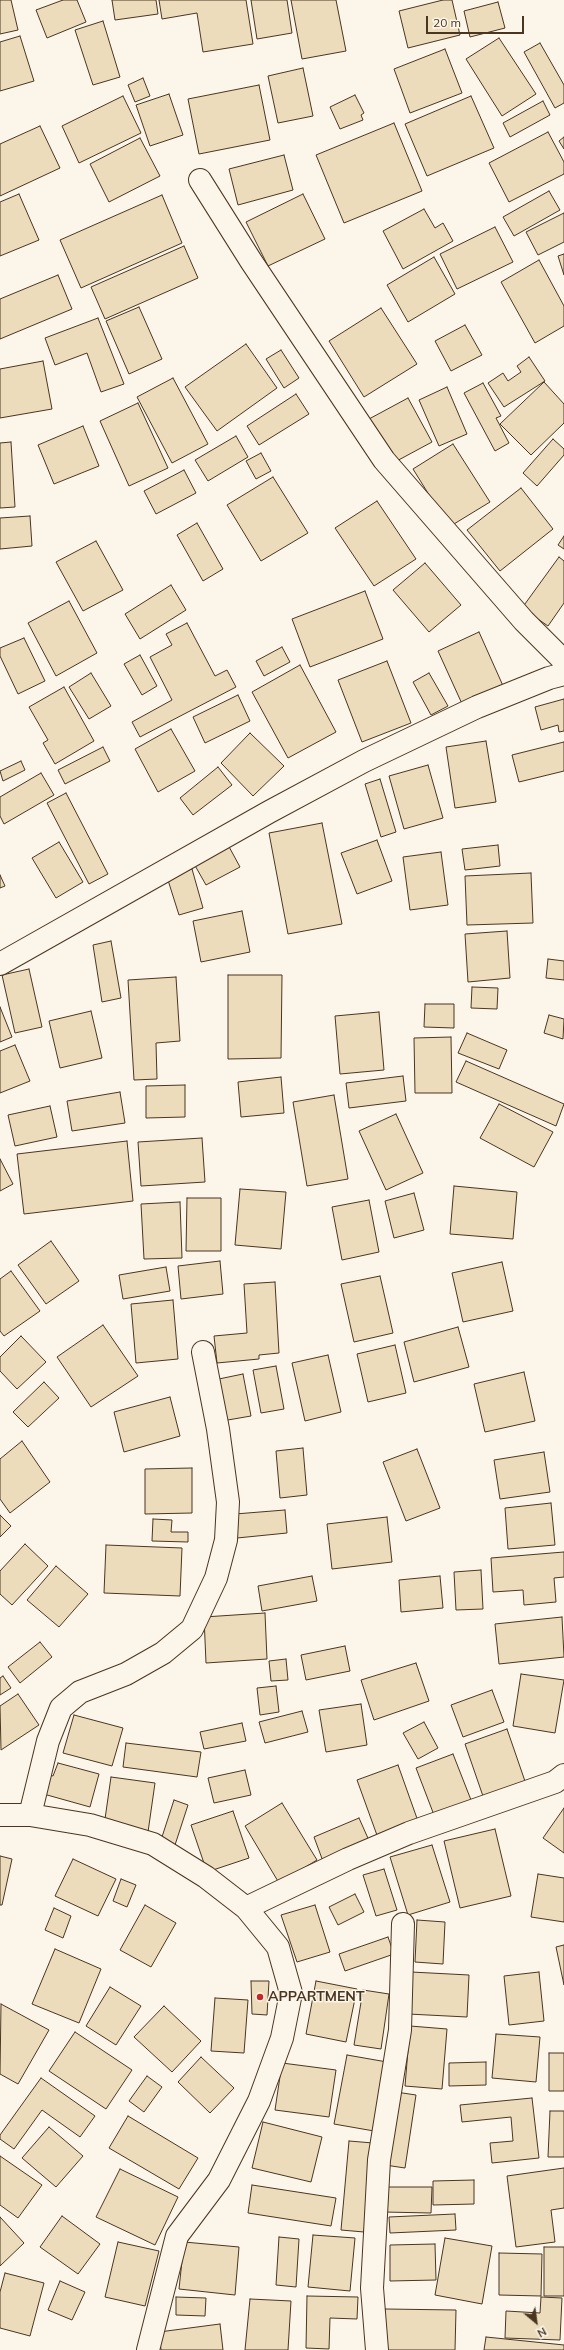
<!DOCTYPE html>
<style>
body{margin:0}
#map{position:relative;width:564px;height:2350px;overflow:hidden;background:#fbf6e9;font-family:Mulish,sans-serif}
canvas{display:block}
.north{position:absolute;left:516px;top:2302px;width:40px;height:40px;-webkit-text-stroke:3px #fbf6e9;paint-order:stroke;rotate:151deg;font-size:11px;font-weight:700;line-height:16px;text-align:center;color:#4a3520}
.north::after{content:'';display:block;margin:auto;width:14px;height:18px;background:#4a3520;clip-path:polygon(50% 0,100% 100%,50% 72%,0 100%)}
.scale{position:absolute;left:426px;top:16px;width:98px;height:18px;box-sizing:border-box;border:2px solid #4a3520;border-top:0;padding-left:5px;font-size:12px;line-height:14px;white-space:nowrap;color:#4a3520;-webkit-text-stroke:3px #fbf6e9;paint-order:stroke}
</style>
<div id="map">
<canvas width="564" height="2350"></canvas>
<div class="north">N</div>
<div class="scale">20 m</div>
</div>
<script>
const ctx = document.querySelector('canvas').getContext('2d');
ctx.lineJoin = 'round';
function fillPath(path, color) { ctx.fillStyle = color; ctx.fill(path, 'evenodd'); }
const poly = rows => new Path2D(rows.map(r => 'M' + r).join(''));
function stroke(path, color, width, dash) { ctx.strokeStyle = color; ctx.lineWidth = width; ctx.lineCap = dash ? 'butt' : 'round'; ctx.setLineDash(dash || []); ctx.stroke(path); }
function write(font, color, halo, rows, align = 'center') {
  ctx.font = font + ' Mulish,sans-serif'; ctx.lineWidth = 3; ctx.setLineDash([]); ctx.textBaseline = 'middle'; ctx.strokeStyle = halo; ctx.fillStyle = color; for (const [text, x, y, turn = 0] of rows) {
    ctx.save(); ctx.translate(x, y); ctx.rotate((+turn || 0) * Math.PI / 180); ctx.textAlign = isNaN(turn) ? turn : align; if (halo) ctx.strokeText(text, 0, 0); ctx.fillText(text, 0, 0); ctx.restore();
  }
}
const building = poly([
 [0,0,11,0,18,30,0,34,0,0],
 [63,0,77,0,86,22,47,38,36,10,63,0],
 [112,0,156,0,158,14,115,20,112,0],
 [159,0,246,0,253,44,203,52,197,13,162,19,159,0],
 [251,0,287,0,292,33,257,39,251,0],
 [291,0,336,0,346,51,302,59,291,0],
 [443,0,452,0,460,35,408,48,399,11,443,0],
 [498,2,505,28,470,37,464,11,498,2],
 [103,21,120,77,93,85,75,30,103,21],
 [20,36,34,81,0,91,0,42,20,36],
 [499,38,536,94,502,116,466,59,499,38],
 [540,43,564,85,564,103,555,108,524,52,540,43],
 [445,49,462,93,410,113,394,69,445,49],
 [303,68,313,116,278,123,268,76,303,68],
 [143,78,150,96,135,102,128,85,143,78],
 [259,85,270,140,199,154,188,99,259,85],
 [169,94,183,135,150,146,136,105,169,94],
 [355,95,364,113,361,115,363,120,340,129,330,107,355,95],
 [123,96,141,133,79,163,62,126,123,96],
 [471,96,494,148,427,176,405,124,471,96],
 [543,101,550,115,510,137,503,123,543,101],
 [394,123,422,191,344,223,316,155,394,123],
 [40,126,60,168,0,196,0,144,40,126],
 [548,132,564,162,564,174,509,202,489,163,548,132],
 [564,137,564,149,559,141,564,137],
 [140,138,160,176,109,202,90,164,140,138],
 [284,155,293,190,238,205,229,169,284,155],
 [549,191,560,210,514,236,503,217,549,191],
 [19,194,39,240,0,256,0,202,19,194],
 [303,194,325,239,268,266,246,222,303,194],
 [162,195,182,243,81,288,60,240,162,195],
 [424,209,435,228,443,223,453,241,403,269,383,231,424,209],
 [564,213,564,242,538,255,526,232,564,213],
 [495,227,513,262,457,289,440,254,495,227],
 [184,246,198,278,105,319,91,287,184,246],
 [564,254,564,275,558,256,564,254],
 [434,257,455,294,408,322,387,285,434,257],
 [539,260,564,306,564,326,535,343,501,282,539,260],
 [58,275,72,309,0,339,0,299,58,275],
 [139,307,162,359,129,374,106,321,139,307],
 [381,308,417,364,364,397,329,341,381,308],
 [98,318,124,384,101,392,87,353,55,365,45,338,98,318],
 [465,325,482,355,451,371,435,341,465,325],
 [246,344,277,388,217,431,185,387,246,344],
 [281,350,299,378,284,388,266,359,281,350],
 [529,357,545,381,504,407,488,383,503,373,508,381,521,372,517,366,529,357],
 [43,361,52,409,0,418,0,369,43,361],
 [173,378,208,444,172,463,137,397,173,378],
 [544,382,564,404,564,423,531,455,500,424,544,382],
 [483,383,501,416,496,418,509,443,495,451,464,393,483,383],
 [447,387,467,434,439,446,419,400,447,387],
 [296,394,309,414,259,445,247,426,296,394],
 [408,398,432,442,393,463,369,419,408,398],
 [138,403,168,468,129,486,100,421,138,403],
 [83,426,99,466,54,484,38,445,83,426],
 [236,436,248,457,208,481,195,460,236,436],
 [553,439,564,449,564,455,537,486,523,473,553,439],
 [11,442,15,507,0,508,0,443,11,442],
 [453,444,490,502,449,527,413,469,453,444],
 [261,453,271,471,256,479,246,461,261,453],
 [184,470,196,493,156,514,144,491,184,470],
 [273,477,308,533,261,561,227,505,273,477],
 [521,488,553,529,500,571,467,530,521,488],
 [377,501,416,559,374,586,335,528,377,501],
 [30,516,32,546,0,549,0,518,30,516],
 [197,523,223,569,203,581,177,535,197,523],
 [564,536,564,549,558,545,564,536],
 [96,541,123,590,83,611,56,562,96,541],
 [559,557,564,561,564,603,548,626,522,608,559,557],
 [425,563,461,605,429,632,393,590,425,563],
 [171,585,186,610,140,639,125,614,171,585],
 [365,591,383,639,310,667,292,619,365,591],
 [69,601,97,653,56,676,28,623,69,601],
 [187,623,215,676,227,670,236,687,140,737,132,722,172,700,150,657,172,645,166,634,187,623],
 [479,632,504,688,463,706,438,651,479,632],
 [24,638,45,681,18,694,0,656,0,648,24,638],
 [282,647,290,662,264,676,256,661,282,647],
 [140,655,157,686,142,695,124,664,140,655],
 [387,661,411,723,362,742,338,680,387,661],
 [300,665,336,732,288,758,252,692,300,665],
 [91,673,111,706,89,719,69,687,91,673],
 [429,673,448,706,431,715,413,682,429,673],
 [64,687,94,741,55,764,43,743,48,740,29,707,64,687],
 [238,695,250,721,205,743,193,717,238,695],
 [564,699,564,731,559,732,558,725,541,730,535,707,564,699],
 [171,729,195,771,158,792,135,749,171,729],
 [250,733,284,766,253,796,221,763,250,733],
 [486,741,496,802,455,808,446,747,486,741],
 [564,742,564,771,519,782,512,755,564,742],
 [103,747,110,761,65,784,58,770,103,747],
 [21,761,25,770,3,781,0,771,21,761],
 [428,765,443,818,404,829,389,776,428,765],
 [218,767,232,785,193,815,180,798,218,767],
 [41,773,54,795,4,824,0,816,0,797,41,773],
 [380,779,396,832,381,837,365,784,380,779],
 [66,793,108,874,89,884,47,803,66,793],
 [322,823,342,924,288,934,269,833,322,823],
 [377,840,392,881,357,894,341,853,377,840],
 [59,842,83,882,56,898,32,858,59,842],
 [227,843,240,867,206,885,193,862,227,843],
 [498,845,500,866,465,870,462,849,498,845],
 [441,852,448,905,410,910,403,857,441,852],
 [192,869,203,908,179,915,167,877,192,869],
 [531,873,533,923,467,925,465,876,531,873],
 [0,875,5,886,0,888,0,875],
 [242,911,250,952,201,962,193,921,242,911],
 [507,931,510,978,468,982,465,934,507,931],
 [111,941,121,998,102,1002,93,945,111,941],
 [548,959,564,961,564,980,546,978,548,959],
 [29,969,42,1027,15,1033,2,975,29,969],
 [228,975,282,975,281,1058,228,1059,228,975],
 [176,977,180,1041,156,1043,157,1079,134,1080,128,980,176,977],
 [472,987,498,988,497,1009,471,1008,472,987],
 [425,1004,454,1004,454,1028,424,1027,425,1004],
 [0,1007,12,1037,0,1042,0,1007],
 [91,1011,102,1058,60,1068,49,1021,91,1011],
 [379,1012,384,1070,340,1074,335,1016,379,1012],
 [549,1015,564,1019,563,1039,544,1033,549,1015],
 [467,1033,507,1050,499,1069,458,1053,467,1033],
 [451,1037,452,1093,415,1093,414,1038,451,1037],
 [15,1045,30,1081,0,1093,0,1051,15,1045],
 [466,1061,564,1104,556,1126,456,1082,466,1061],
 [403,1076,406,1101,349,1108,346,1083,403,1076],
 [281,1077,284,1113,241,1117,238,1082,281,1077],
 [185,1085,185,1117,146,1118,146,1086,185,1085],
 [120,1092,125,1123,72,1131,67,1101,120,1092],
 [334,1095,348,1179,307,1186,293,1102,334,1095],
 [499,1104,553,1132,534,1167,480,1138,499,1104],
 [50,1106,57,1137,15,1146,8,1115,50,1106],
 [396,1114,423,1173,386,1190,359,1131,396,1114],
 [202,1138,205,1182,141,1186,138,1142,202,1138],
 [127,1141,133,1201,24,1214,17,1154,127,1141],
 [0,1159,13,1184,0,1191,0,1159],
 [454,1186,517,1192,513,1239,450,1234,454,1186],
 [240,1189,286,1192,281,1249,235,1245,240,1189],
 [414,1193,424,1230,394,1238,385,1201,414,1193],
 [187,1198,221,1198,221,1251,186,1251,187,1198],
 [369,1200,379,1252,342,1260,332,1207,369,1200],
 [180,1202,182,1258,144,1259,141,1204,180,1202],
 [51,1241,79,1281,46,1304,18,1265,51,1241],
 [220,1261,223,1294,181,1299,178,1266,220,1261],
 [502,1262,513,1311,463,1322,452,1273,502,1262],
 [166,1267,170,1291,123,1299,119,1275,166,1267],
 [11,1271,40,1311,4,1336,0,1331,0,1279,11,1271],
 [380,1276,393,1333,354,1342,341,1284,380,1276],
 [275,1282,279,1353,259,1355,259,1359,217,1363,214,1336,247,1333,244,1284,275,1282],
 [173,1300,178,1359,136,1363,131,1304,173,1300],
 [103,1325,138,1376,91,1407,57,1357,103,1325],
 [458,1327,469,1367,414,1382,404,1342,458,1327],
 [21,1336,46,1362,17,1389,0,1371,0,1357,21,1336],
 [395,1345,406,1393,368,1402,357,1354,395,1345],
 [328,1355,341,1412,305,1421,292,1363,328,1355],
 [276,1366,284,1409,261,1413,253,1370,276,1366],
 [524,1372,535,1421,485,1432,474,1384,524,1372],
 [243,1374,251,1416,222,1421,214,1380,243,1374],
 [44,1382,59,1398,28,1427,13,1412,44,1382],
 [170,1397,180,1436,124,1452,114,1412,170,1397],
 [22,1441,50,1482,10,1513,0,1499,0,1459,22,1441],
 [303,1448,307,1495,280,1498,276,1451,303,1448],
 [417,1449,440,1508,406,1521,383,1462,417,1449],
 [544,1452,550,1492,500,1499,494,1460,544,1452],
 [192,1468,192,1513,145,1514,145,1469,192,1468],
 [551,1503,555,1545,508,1549,505,1508,551,1503],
 [285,1510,287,1533,237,1538,235,1514,285,1510],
 [0,1515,11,1526,0,1537,0,1515],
 [387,1517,392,1562,332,1569,327,1524,387,1517],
 [153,1519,172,1520,171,1532,188,1532,188,1542,152,1541,153,1519],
 [25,1544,48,1566,12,1605,0,1594,0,1571,25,1544],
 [106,1545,182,1548,180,1596,104,1593,106,1545],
 [564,1552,564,1577,554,1578,556,1602,524,1605,523,1590,493,1592,491,1558,564,1552],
 [56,1566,88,1594,59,1627,27,1600,56,1566],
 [481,1570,483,1609,456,1610,454,1572,481,1570],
 [312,1576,317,1601,262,1611,258,1586,312,1576],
 [440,1576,443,1608,401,1612,399,1580,440,1576],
 [265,1613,267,1659,206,1663,204,1617,265,1613],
 [562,1617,564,1657,499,1664,495,1624,562,1617],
 [40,1642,52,1657,20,1683,8,1667,40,1642],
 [345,1646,350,1671,306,1680,301,1655,345,1646],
 [286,1659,288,1680,271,1681,269,1661,286,1659],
 [416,1663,429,1701,374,1720,361,1680,416,1663],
 [521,1674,564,1680,555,1733,513,1726,521,1674],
 [3,1676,11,1688,0,1695,0,1678,3,1676],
 [276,1686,279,1712,260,1715,257,1688,276,1686],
 [492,1690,504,1722,463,1737,451,1705,492,1690],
 [18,1694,39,1725,1,1750,0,1706,18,1694],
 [361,1704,367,1745,326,1752,319,1710,361,1704],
 [302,1711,308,1732,265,1743,259,1722,302,1711],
 [74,1715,123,1728,112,1766,63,1753,74,1715],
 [424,1722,438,1748,418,1759,403,1733,424,1722],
 [242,1723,246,1741,204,1749,200,1732,242,1723],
 [507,1729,527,1787,485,1802,465,1744,507,1729],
 [126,1743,201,1752,197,1777,123,1767,126,1743],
 [453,1754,471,1800,434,1815,416,1768,453,1754],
 [58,1763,99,1774,90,1807,40,1793,45,1774,53,1776,58,1763],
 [398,1765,419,1824,378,1838,357,1780,398,1765],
 [245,1770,251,1795,214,1803,208,1778,245,1770],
 [111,1777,155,1783,148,1832,104,1826,111,1777],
 [174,1800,188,1805,175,1845,161,1840,174,1800],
 [282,1803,317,1860,279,1883,245,1826,282,1803],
 [564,1808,564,1853,543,1838,564,1808],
 [233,1811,249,1858,207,1872,191,1825,233,1811],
 [359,1818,371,1845,324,1864,314,1837,359,1818],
 [495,1829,511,1896,460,1908,444,1841,495,1829],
 [432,1845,450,1902,408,1915,390,1857,432,1845],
 [0,1856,12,1859,2,1905,0,1905,0,1856],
 [73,1859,116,1879,98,1916,55,1896,73,1859],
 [384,1869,397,1910,376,1916,363,1875,384,1869],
 [538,1874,564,1878,564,1922,531,1917,538,1874],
 [121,1879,136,1885,127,1907,113,1901,121,1879],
 [355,1894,364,1912,338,1925,329,1907,355,1894],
 [145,1905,176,1923,151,1967,120,1950,145,1905],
 [315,1905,330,1952,297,1962,281,1915,315,1905],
 [54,1908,71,1916,63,1938,45,1930,54,1908],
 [417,1920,445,1922,443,1964,415,1962,417,1920],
 [388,1937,394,1954,345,1971,339,1954,388,1937],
 [564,1945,564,1985,556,1947,564,1945],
 [55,1949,101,1969,79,2023,32,2004,55,1949],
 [411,1972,469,1975,467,2017,408,2014,411,1972],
 [539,1972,544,2021,509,2025,504,1976,539,1972],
 [251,1981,269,1981,267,2015,252,2014,251,1981],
 [316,1981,357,1989,346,2042,306,2034,316,1981],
 [110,1987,141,2006,116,2045,86,2026,110,1987],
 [363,1990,389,1994,381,2049,354,2045,363,1990],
 [215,1998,248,2000,244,2053,211,2051,215,1998],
 [1,2004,49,2030,18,2084,0,2074,1,2004],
 [164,2006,201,2041,172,2072,134,2037,164,2006],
 [410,2026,447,2029,442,2089,405,2086,410,2026],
 [75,2032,132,2070,106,2109,49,2071,75,2032],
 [496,2034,540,2037,536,2082,492,2078,496,2034],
 [549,2053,564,2053,564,2091,549,2091,549,2053],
 [347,2055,387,2062,374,2131,334,2124,347,2055],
 [201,2057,234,2088,210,2113,178,2082,201,2057],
 [486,2062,486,2085,449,2086,449,2063,486,2062],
 [282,2063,336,2070,329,2117,275,2110,282,2063],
 [147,2076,162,2087,144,2112,129,2101,147,2076],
 [41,2078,95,2116,80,2137,42,2110,14,2149,0,2139,0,2135,41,2078],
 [396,2092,416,2095,405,2168,385,2165,396,2092],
 [532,2098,539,2158,492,2163,490,2143,513,2141,511,2117,462,2122,460,2105,532,2098],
 [550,2111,564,2111,564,2157,548,2157,550,2111],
 [128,2116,198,2158,179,2189,109,2148,128,2116],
 [263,2122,322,2137,311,2182,252,2168,263,2122],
 [49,2127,83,2156,56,2187,22,2158,49,2127],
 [349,2141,373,2143,364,2232,341,2230,349,2141],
 [0,2156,42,2185,18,2218,0,2205,0,2156],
 [564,2168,564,2208,551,2210,555,2242,516,2247,507,2176,564,2168],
 [120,2169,178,2197,155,2245,96,2217,120,2169],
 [474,2180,474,2204,433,2205,433,2181,474,2180],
 [252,2185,336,2198,331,2226,248,2213,252,2185],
 [387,2187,432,2187,431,2213,384,2212,387,2187],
 [455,2214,456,2230,390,2233,389,2217,455,2214],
 [62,2216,100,2244,78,2274,40,2247,62,2216],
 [0,2217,24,2243,0,2266,0,2217],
 [313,2235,355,2238,350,2291,308,2287,313,2235],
 [279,2237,299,2239,296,2287,276,2285,279,2237],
 [445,2238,492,2246,482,2304,435,2295,445,2238],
 [118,2242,159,2251,145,2306,105,2297,118,2242],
 [184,2242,239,2247,235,2295,179,2289,184,2242],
 [435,2244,436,2280,390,2281,390,2245,435,2244],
 [544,2247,564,2247,564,2296,544,2296,544,2247],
 [499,2253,542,2254,541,2296,499,2295,499,2253],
 [5,2273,44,2283,30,2336,0,2328,0,2292,5,2273],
 [60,2281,85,2292,72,2320,48,2310,60,2281],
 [307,2296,358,2297,357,2319,330,2318,329,2349,306,2348,307,2296],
 [176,2297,206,2298,205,2316,176,2315,176,2297],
 [541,2297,562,2298,560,2340,505,2338,506,2311,540,2313,541,2297],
 [250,2299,291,2301,288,2350,245,2350,250,2299],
 [385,2309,456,2310,455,2350,384,2350,385,2309],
 [220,2324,223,2350,161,2350,159,2332,220,2324],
 [486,2337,564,2345,564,2350,484,2350,486,2337]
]);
fillPath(building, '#ecdcbc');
stroke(building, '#4a3520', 1);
const minor = poly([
 [200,180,251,261,384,460,524,621,564,661],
 [0,964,269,812,364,761,477,707,549,678,564,674],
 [0,1815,30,1815,90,1825,153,1844,206,1877,246,1908,278,1947,291,1993,282,2038,259,2101,219,2180,177,2236,148,2350],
 [30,1815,48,1741,61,1708,80,1692,126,1674,163,1653,192,1629,216,1578,226,1540,228,1502,218,1429,203,1352],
 [246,1908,348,1859,409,1833,555,1782,564,1775],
 [377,2350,372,2288,379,2160,400,2030,403,1924]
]);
stroke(minor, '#4a3520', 24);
stroke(minor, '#fbf6e9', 22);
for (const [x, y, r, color] of [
 [260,1997,4,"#c62828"]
]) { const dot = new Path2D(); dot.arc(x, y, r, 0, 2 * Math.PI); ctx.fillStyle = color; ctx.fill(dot); stroke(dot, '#fbf6e9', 1.5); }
write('bold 14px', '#4a3520', '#fbf6e9', [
 ["APPARTMENT",268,1997]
], 'left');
</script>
